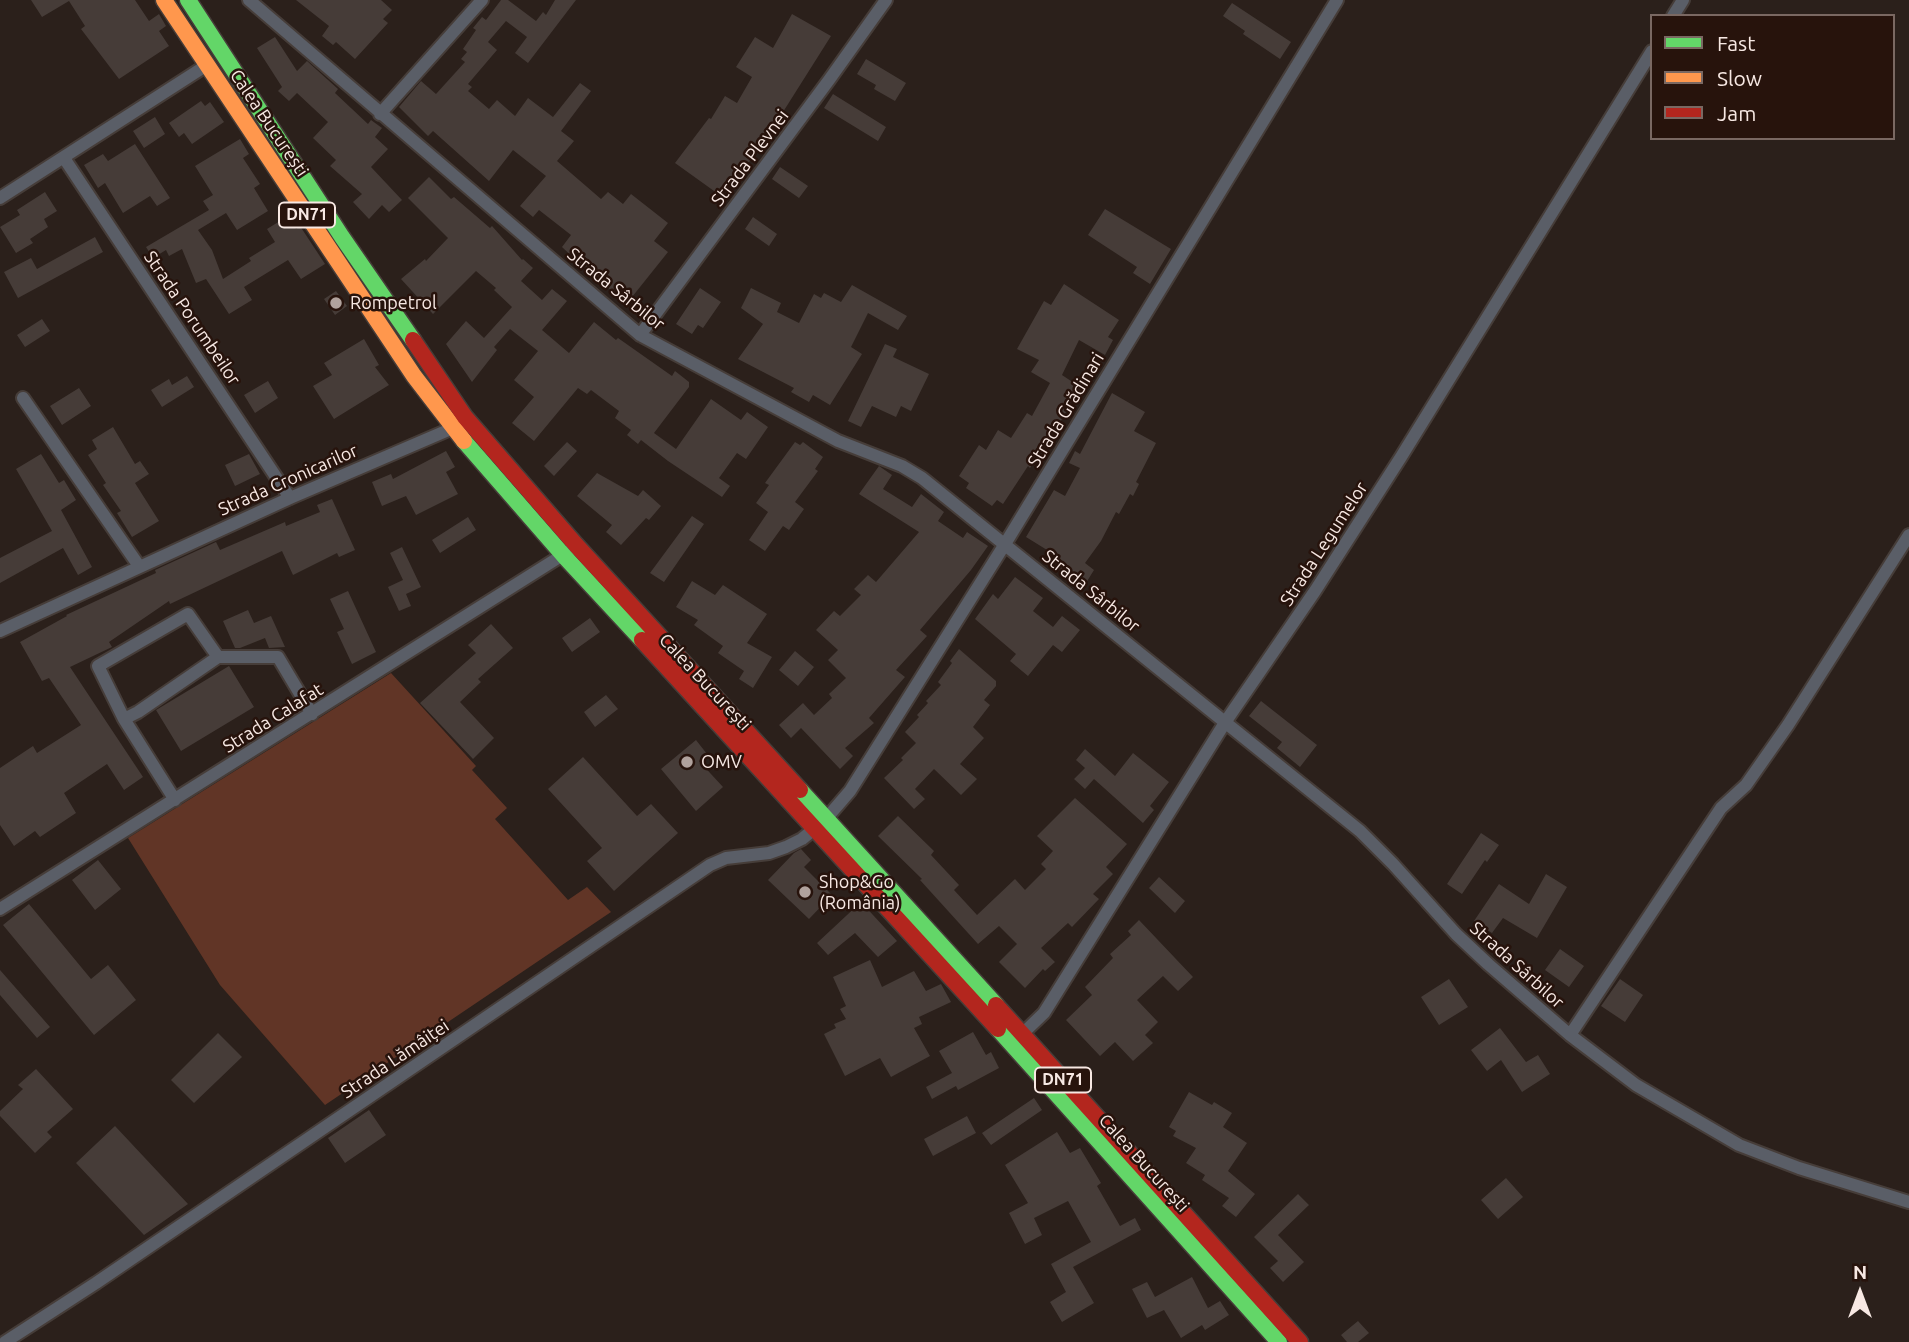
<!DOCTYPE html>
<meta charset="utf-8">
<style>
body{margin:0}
#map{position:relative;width:1909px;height:1342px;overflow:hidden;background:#2b201b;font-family:Ubuntu,sans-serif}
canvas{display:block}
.legend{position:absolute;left:1650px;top:14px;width:245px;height:126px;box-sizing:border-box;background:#27130c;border:2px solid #7a6862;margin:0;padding:9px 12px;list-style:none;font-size:21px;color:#f7e8e3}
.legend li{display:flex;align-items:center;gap:14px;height:35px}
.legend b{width:35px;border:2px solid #7a6862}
.north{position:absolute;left:1825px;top:1258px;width:70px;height:70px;-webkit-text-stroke:5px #27130c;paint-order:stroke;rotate:0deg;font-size:19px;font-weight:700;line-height:28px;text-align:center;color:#f7e8e3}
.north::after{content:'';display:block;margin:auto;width:24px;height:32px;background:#f7e8e3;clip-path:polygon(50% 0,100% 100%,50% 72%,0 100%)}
</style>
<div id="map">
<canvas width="1909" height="1342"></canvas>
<ul class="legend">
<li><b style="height:9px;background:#63d668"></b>Fast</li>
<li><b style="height:9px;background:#ff974d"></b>Slow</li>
<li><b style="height:9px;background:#b3261e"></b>Jam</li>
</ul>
<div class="north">N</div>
</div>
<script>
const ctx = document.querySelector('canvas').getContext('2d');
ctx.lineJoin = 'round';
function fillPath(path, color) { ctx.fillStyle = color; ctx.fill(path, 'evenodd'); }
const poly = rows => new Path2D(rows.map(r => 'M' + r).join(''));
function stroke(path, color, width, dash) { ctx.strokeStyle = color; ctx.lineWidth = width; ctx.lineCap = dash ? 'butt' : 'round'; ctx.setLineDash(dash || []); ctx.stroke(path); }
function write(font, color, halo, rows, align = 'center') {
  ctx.font = font + ' Ubuntu,sans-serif'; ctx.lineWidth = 5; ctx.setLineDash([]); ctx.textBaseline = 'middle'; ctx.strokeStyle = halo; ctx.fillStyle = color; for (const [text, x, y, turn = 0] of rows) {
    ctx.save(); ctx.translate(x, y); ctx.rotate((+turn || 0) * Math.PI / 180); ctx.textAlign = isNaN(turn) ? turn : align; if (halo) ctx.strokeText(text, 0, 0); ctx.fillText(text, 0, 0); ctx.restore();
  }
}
fillPath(poly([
 [391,673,476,766,472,770,507,808,495,819,568,900,587,887,611,912,325,1105,220,985,128,838]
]), '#613526');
fillPath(poly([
 [31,0,135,0,149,21,159,14,166,26,159,31,169,46,119,79,81,29,85,26,69,1,42,17],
 [296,0,381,0,392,10,383,19,388,23,355,59,336,42,333,45,322,36,329,26],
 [501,0,508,0,536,21,543,12,546,15,555,0,576,0,528,63,515,53,527,37,506,21,488,42,497,50,468,84,472,87,468,91,489,109,497,100,515,116,528,98,553,117,580,83,591,91,561,131,574,141,557,161,601,199,608,192,623,204,631,194,668,223,654,241,668,252,628,302,598,281,562,247,571,235,539,210,533,217,520,206,546,176,513,150,489,181,433,131,428,136,399,107,421,81,436,94,465,62,461,59,467,52,463,49,476,30,473,28,482,17,486,20],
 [1232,3,1291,42,1280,59,1243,34,1245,31,1223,16],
 [792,14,831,36,783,112,781,111,757,151,747,165,745,163,721,196,675,163,709,118,711,119,725,96,737,103,752,77,736,67,755,37,773,48],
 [275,37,297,71,307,61,338,89,335,93,368,124,371,120,382,128,375,137,388,149,371,167,402,200,389,212,382,205,369,219,353,202,362,194,330,166,336,160,313,138,328,122,297,93,289,101,278,91,282,87,257,48],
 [866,59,906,83,895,101,874,89,876,85,857,74],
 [833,94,886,127,878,141,824,108],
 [201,101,205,106,210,102,224,122,192,144,184,133,179,137,169,123],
 [155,117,165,134,144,148,133,131],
 [240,139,249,154,243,158,260,184,254,188,268,211,237,230,226,213,198,230,212,250,223,279,251,261,249,258,275,242,267,229,288,216,296,229,300,226,325,264,301,279,288,260,244,287,252,300,229,314,206,279,196,283,182,249,169,256,166,250,153,258,146,247,209,210,203,201,213,195,195,166],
 [135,144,170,198,157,206,150,196,123,213,105,183,98,188,84,165,103,154,108,161],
 [780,167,808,186,799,198,772,179],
 [429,177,451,199,454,197,490,228,492,226,522,260,523,259,533,268,521,281,542,300,552,289,567,301,542,330,569,353,594,322,616,340,618,338,672,376,675,371,689,382,689,387,654,433,676,449,711,399,741,420,747,412,768,427,746,459,737,453,719,478,730,486,722,497,668,461,641,440,638,444,627,435,631,430,615,418,619,411,591,390,587,394,578,388,534,441,512,423,534,397,514,380,538,351,510,329,494,347,497,350,472,382,446,344,466,321,484,338,512,307,494,290,496,288,476,271,433,314,401,279,425,259,426,261,448,238,408,198],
 [45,192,57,211,44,219,48,227,30,239,33,243,16,253,0,227,20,215,17,210],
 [1105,209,1171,249,1150,284,1133,273,1137,267,1088,235],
 [753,217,777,234,769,246,745,229],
 [95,237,103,252,18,298,4,272,31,258,37,269],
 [1064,284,1119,320,1108,337,1113,340,1105,355,1079,340,1062,375,1083,389,1076,400,1074,398,1046,447,1043,445,1030,468,1028,466,1003,504,997,500,992,506,966,488,969,483,959,476,979,445,986,450,998,430,1011,438,1027,413,1032,416,1050,383,1031,372,1039,360,1017,349,1044,301,1051,305],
 [852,285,907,316,898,330,868,313,851,347,862,354,830,405,813,395,809,402,791,392,794,388,738,359,763,324,741,308,751,288,781,303,777,312,799,323,814,294,821,298,824,293,841,302],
 [700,288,721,302,703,328,698,325,692,334,676,324],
 [336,291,347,306,335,315,324,299],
 [42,319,50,331,25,347,17,335],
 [364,339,379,365,375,367,389,385,334,419,313,386,332,375,324,363],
 [885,344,897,349,893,357,929,374,911,411,901,406,896,417,872,406,861,427,848,421],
 [187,376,194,387,162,407,151,390,169,379,172,385],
 [268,381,278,398,255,413,244,395],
 [79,388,91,406,62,425,50,406],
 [1112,393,1145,412,1134,431,1156,443,1136,482,1139,484,1133,496,1130,494,1119,514,1116,512,1101,541,1085,563,1094,570,1081,591,1069,583,1072,579,1054,568,1060,558,1026,537,1054,490,1065,496,1080,468,1069,463,1075,451,1080,454],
 [113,427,135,464,140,461,149,474,135,483,159,521,132,537,117,513,121,511,103,485,106,483,88,455,97,449,92,440],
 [567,442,577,451,554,476,544,466],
 [795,442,800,445,803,442,823,457,815,469,818,471,795,502,804,509,789,530,783,526,765,551,749,540,768,512,756,503,769,485,765,483],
 [446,451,455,467,446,472,458,494,416,515,406,496,382,506,372,482,391,474,393,479],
 [41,454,59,483,64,480,76,500,61,510,92,567,78,575,63,548,0,583,0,558,52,531,16,469],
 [249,454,260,474,235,486,225,465],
 [879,466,892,475,883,489,912,507,921,494,944,512,938,521,963,538,967,532,988,546,971,570,920,630,927,636,896,670,905,677,869,718,874,723,845,748,853,756,840,769,801,728,791,738,779,725,803,703,814,715,832,698,829,694,846,678,828,660,838,650,816,630,834,611,840,616,861,595,854,589,868,575,876,582,919,532,859,494],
 [597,473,638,496,643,490,661,506,649,520,646,518,621,545,606,532,612,525,577,496],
 [332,499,355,550,339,557,337,553,293,575,282,551,170,604,169,601,109,642,112,647,70,667,143,777,124,790,107,764,64,793,76,813,40,837,35,831,14,846,0,825,0,768,33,746,37,753,81,725,49,678,42,681,20,642,67,616,66,615,156,573,155,570,216,542,220,550,285,522,286,526,320,512,317,505],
 [692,516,704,524,664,582,650,573],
 [468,517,476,530,440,553,432,540],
 [402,547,421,587,406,594,411,606,399,611,388,587,403,580,390,553],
 [1015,577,1043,598,1033,611,1053,627,1062,616,1080,630,1062,652,1053,645,1028,676,1010,661,1016,654,975,619,993,594,998,599],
 [692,581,715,595,723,585,767,614,747,643,772,657,753,688,739,679,744,671,718,653,723,646,694,625,698,620,676,607],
 [348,591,376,652,352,664,337,632,344,629,330,599],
 [248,610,254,623,271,616,285,647,269,648,265,638,240,648,235,648,223,621],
 [590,618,600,632,572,652,562,638],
 [491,624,513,648,478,679,481,682,460,702,494,738,473,759,420,703,476,653,468,645],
 [959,649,996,681,996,686,984,700,990,705,973,727,984,738,960,764,977,779,961,795,934,769,915,789,925,799,914,809,884,778,903,760,901,758,916,743,905,732,919,717,917,715,928,703,926,701,941,685,938,682,952,663,950,661],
 [795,651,814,667,798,686,779,670],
 [229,666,254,707,181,751,156,710],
 [606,695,618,709,595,727,584,712],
 [1261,701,1317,745,1300,767,1277,748,1282,742,1249,716],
 [696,740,707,754,699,761,723,787,696,811,661,769],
 [1085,749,1115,776,1133,753,1169,782,1150,806,1154,810,1143,823,1094,779,1085,789,1074,779,1085,768,1076,760],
 [583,757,637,816,651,804,678,833,614,891,587,861,602,848,548,789],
 [1075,798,1127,844,1106,867,1113,874,1093,894,1099,899,1072,927,1068,923,1041,948,1055,962,1045,971,1043,969,1025,988,999,962,1017,944,999,926,978,944,920,880,922,879,878,836,898,816,934,851,931,855,959,885,954,890,977,915,1015,879,1025,890,1046,869,1041,864,1053,851,1037,836],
 [1481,833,1499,845,1487,862,1485,860,1462,894,1447,884],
 [801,849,811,860,804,867,832,895,809,919,768,880,794,853],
 [98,860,121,889,95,910,72,880],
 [1546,874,1567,887,1537,938,1503,918,1492,933,1474,921,1499,884,1529,904],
 [1159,877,1185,901,1175,913,1149,888],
 [861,902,897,941,878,957,855,933,828,955,817,943],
 [29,904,91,979,108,965,136,1000,94,1035,3,925],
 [1139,920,1193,977,1178,991,1163,976,1137,1000,1158,1022,1145,1035,1153,1043,1133,1061,1115,1042,1100,1056,1066,1020,1092,995,1085,987,1113,958,1110,954,1131,935,1128,931],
 [1560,949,1584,966,1569,987,1545,970],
 [870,960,882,987,914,971,926,991,941,984,951,1002,919,1017,922,1024,914,1028,930,1056,891,1077,880,1058,845,1076,824,1034,836,1028,834,1024,846,1019,840,1009,846,1006,833,977],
 [0,970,50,1027,37,1038,0,995],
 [1449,979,1468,1007,1439,1025,1421,997],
 [1620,979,1643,995,1625,1022,1601,1006],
 [1500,1028,1526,1062,1538,1055,1550,1074,1522,1092,1501,1060,1487,1071,1471,1050],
 [973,1032,986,1055,991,1052,999,1068,958,1090,956,1086,932,1099,926,1087,952,1073,939,1051],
 [218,1033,242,1057,194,1103,171,1080],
 [36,1069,73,1109,47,1132,52,1137,35,1153,0,1116,0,1111,23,1089,18,1085],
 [1189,1092,1212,1105,1214,1102,1232,1113,1223,1127,1247,1143,1228,1171,1255,1194,1236,1217,1222,1206,1229,1198,1202,1180,1205,1175,1186,1163,1196,1148,1173,1136,1176,1131,1169,1127],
 [1034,1098,1042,1110,991,1145,982,1133],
 [369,1110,386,1135,345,1163,328,1138],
 [967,1116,976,1133,933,1156,924,1139],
 [115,1126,188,1204,144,1235,76,1163],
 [1057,1132,1070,1153,1080,1148,1101,1183,1097,1186,1120,1226,1135,1218,1141,1230,1073,1267,1094,1303,1062,1322,1050,1302,1066,1292,1051,1264,1091,1242,1068,1201,1034,1218,1042,1235,1025,1244,1009,1213,1028,1203,1005,1165],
 [1506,1178,1523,1197,1498,1219,1481,1200],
 [1298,1194,1309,1205,1278,1235,1304,1262,1283,1282,1270,1268,1278,1261,1254,1237],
 [1192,1277,1208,1308,1220,1301,1229,1315,1205,1330,1202,1325,1181,1338,1164,1310,1147,1318,1132,1289,1147,1282,1155,1297],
 [1358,1321,1369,1333,1358,1342,1347,1342,1341,1335]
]), '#463c38');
const street = poly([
 [249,0,640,335,838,441,902,466,922,478,1360,831,1393,864,1456,934,1488,964,1570,1035,1636,1085,1739,1145,1799,1168,1909,1202],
 [1673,16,1683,0],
 [380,114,482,0],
 [64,158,290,498],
 [0,198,207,65],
 [640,335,829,80,886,0],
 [23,398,139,566],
 [0,631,290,498,453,428],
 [124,719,98,666,188,614,218,657],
 [175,800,124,719,138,712,218,657,278,657,312,714],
 [0,909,569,551],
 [1570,1035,1721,808,1746,785,1788,725,1909,535],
 [1017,1039,1044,1013,1226,721,1315,591,1401,457,1652,51],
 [5,1342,96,1283,710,865,726,858,769,853,786,847,802,839,825,820,850,791,1005,544,1337,0]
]);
const fast = poly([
 [188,0,342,237,413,340],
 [464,441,564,556,642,640],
 [800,790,996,1005],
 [998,1029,1279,1342]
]);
const slow = poly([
 [164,0,414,376,464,441]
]);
const jam = poly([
 [413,340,465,417,576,545,800,790],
 [642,640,998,1029],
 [996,1005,1300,1342]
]);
stroke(street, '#463d39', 16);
stroke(fast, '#463d39', 19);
stroke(slow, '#463d39', 19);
stroke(jam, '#463d39', 19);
stroke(street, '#5a5e67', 12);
stroke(fast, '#63d668', 16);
stroke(slow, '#ff974d', 16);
stroke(jam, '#b3261e', 16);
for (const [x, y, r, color] of [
 [336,303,7,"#b0a29d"],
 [687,762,7,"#b0a29d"],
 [805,892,7,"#b0a29d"]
]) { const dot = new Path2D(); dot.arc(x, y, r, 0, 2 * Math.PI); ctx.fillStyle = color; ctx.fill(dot); stroke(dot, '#27130c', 2.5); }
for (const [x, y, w] of [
 [307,215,56],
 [1063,1080,56]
]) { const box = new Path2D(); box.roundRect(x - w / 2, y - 12.5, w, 25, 5); ctx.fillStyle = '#27130c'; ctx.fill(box); stroke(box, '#f7e8e3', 2); }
write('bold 16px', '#f7e8e3', null, [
 ["DN71",307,215],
 ["DN71",1063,1080]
]);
write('18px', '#f7e8e3', '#27130c', [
 ["Calea București",269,123,56],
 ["Strada Plevnei",750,158,-53],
 ["Strada Sârbilor",616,289,39],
 ["Strada Porumbeilor",192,318,56],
 ["Strada Grădinari",1066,410,-59],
 ["Strada Cronicarilor",288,480,-24],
 ["Strada Legumelor",1324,544,-57],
 ["Strada Sârbilor",1091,591,39],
 ["Calea București",705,682,47],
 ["Strada Calafat",273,718,-32],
 ["Strada Sârbilor",1517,965,42],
 ["Strada Lămâiței",395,1059,-34],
 ["Calea București",1144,1163,48]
]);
write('18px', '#f7e8e3', '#27130c', [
 ["Rompetrol",350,303],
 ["OMV",701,762],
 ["Shop&Go",819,882],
 ["(România)",819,903]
], 'left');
</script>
